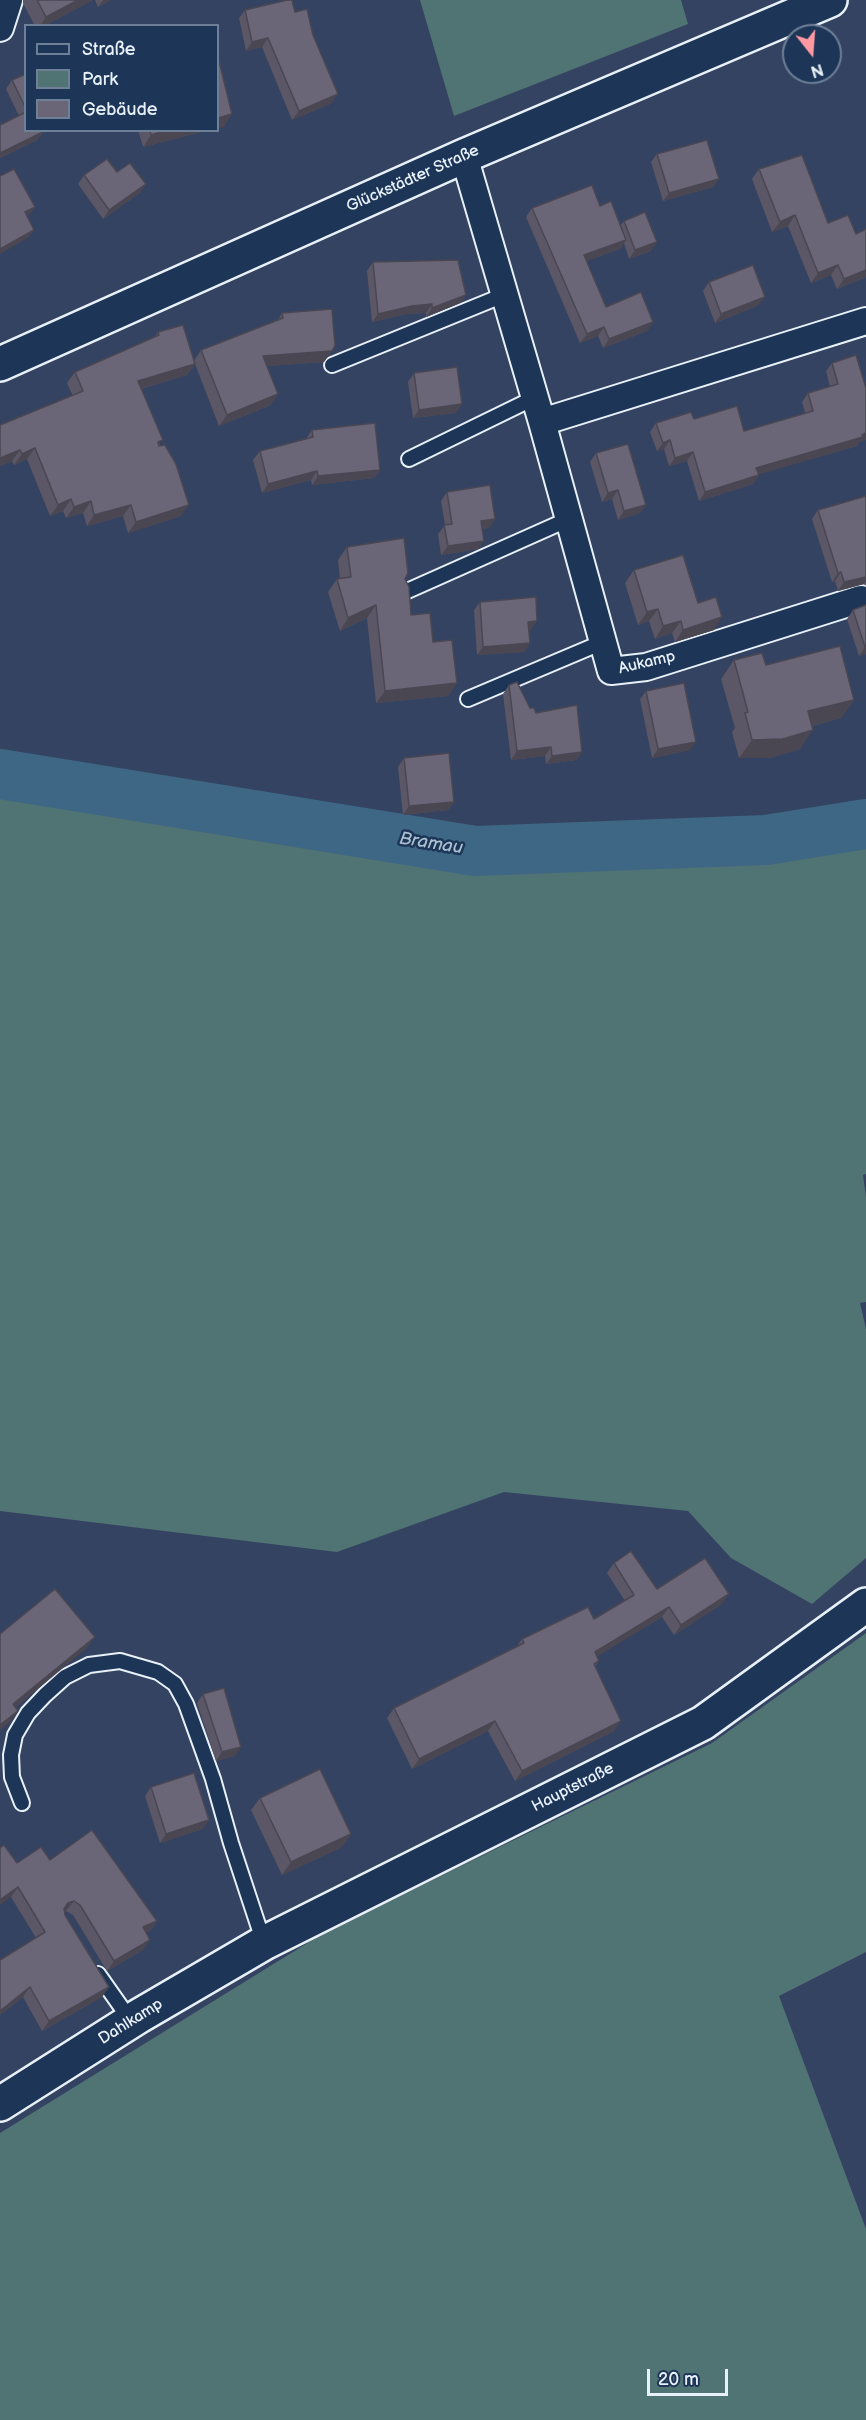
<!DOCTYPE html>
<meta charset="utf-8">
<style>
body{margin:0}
#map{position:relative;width:866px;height:2420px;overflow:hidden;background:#344361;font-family:"Balsamiq Sans",sans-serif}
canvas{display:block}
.legend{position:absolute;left:24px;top:24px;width:195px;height:108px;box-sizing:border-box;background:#1d3557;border:2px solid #6e8097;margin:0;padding:8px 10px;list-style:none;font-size:18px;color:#e8f1f8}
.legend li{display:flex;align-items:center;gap:12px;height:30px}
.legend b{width:30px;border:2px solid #6e8097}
.north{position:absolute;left:782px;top:24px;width:60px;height:60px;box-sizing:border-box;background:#1d3557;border:2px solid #6e8097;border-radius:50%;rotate:163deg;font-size:16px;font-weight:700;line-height:24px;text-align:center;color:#e8f1f8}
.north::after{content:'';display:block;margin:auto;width:21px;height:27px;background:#ff9aa2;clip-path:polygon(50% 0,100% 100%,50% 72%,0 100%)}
.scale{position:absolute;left:647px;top:2369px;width:81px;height:27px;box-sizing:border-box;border:3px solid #e8f1f8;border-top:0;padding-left:8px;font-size:18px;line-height:21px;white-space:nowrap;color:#e8f1f8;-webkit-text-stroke:4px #1d3557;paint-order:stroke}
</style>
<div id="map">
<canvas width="866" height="2420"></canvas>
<ul class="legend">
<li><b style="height:8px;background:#1d3557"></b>Straße</li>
<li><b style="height:16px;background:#507374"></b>Park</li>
<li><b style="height:16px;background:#6a6577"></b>Gebäude</li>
</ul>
<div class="north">N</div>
<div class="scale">20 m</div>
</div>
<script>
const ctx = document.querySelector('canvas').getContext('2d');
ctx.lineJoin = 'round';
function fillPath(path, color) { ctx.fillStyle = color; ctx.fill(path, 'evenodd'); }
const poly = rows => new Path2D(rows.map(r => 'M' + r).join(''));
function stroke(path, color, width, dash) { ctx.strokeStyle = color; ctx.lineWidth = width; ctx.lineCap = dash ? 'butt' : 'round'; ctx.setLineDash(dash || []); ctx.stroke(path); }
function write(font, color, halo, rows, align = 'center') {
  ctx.font = font + ' "Balsamiq Sans",sans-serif'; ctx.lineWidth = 5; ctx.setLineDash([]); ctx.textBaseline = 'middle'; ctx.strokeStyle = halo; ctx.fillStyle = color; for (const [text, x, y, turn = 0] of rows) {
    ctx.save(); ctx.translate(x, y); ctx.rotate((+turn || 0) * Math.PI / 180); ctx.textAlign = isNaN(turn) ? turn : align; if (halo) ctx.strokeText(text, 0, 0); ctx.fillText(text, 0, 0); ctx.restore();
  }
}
fillPath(poly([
 [420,0,681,0,688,24,454,116],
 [0,779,473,860,765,850,866,833,866,1174,863,1175,866,1197,866,1302,860,1303,866,1329,866,1558,812,1604,731,1558,688,1511,504,1492,337,1552,0,1511],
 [866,1633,866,1952,779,1996,866,2229,866,2420,0,2420,0,2133,322,1934,712,1743]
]), '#507374');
stroke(poly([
 [0,774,475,851,766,840,866,824]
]), '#3e6785', 50);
const service = poly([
 [332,365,504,295],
 [409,459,534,398],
 [405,592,569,519],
 [468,699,603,642],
 [22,1803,12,1777,11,1755,15,1735,28,1713,45,1695,65,1677,89,1665,120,1661,158,1672,175,1684,186,1704,213,1779,231,1843,264,1943],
 [98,1974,131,2021]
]);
const minor = poly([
 [0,28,9,0],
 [464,156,542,422,611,671,646,667,861,599],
 [542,422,866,321]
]);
const tertiary = poly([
 [0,364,464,156,830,0],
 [0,2104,139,2016,264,1943,703,1723,866,1605]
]);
stroke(service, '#e8f1f8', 18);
stroke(minor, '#e8f1f8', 30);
stroke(tertiary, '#e8f1f8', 38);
stroke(service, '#1d3557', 14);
stroke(minor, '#1d3557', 26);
stroke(tertiary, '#1d3557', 33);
fillPath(poly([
 [23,0,93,0,44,26,35,26,23,3],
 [95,0,111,0,98,7],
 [245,10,295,12,313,35,332,103,292,120,262,47,246,51,239,18],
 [26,74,26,130,43,130,43,132,37,140,0,158,0,125,19,116,6,89,12,80],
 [138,130,209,130,143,147],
 [657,154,713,187,663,201,651,162],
 [759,169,828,223,866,277,837,289,831,275,811,283,788,226,772,232,752,179],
 [117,172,140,193,103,219,78,184,84,175],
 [600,206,620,226,624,221,651,251,629,259,624,243,620,249,586,261,606,307,653,322,647,331,603,348,598,336,580,343,526,217,532,208],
 [373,262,466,295,460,303,426,317,426,313,406,314,372,322,367,271],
 [709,282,759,305,715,323,703,291],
 [282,313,335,346,324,362,267,366,271,405,219,426,195,364,187,375,141,389,160,445,181,516,128,533,123,516,87,526,83,513,66,518,63,511,50,516,27,459,14,465,12,461,0,466,0,425,73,396,67,383,75,372,155,337,158,332,194,361,201,350,278,320],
 [832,363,859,442,857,446,758,474,759,475,753,484,699,501,687,461,669,466,664,449,657,451,650,432,656,423,694,419,744,431,805,413,802,402,808,393,830,387,826,371],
 [414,373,456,413,413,418,408,382],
 [312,430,380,470,374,478,312,485,311,480,262,493,253,460,260,451,306,439],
 [596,453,646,505,640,513,618,520,612,499,602,502,590,462],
 [447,492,495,519,489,528,482,529,478,549,441,555,438,534,445,525,441,501],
 [866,496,866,586,864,584,838,591,835,581,832,582,812,519,818,510],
 [347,547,405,579,411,615,433,642,457,683,448,696,376,703,367,618,340,631,328,592,337,579,340,579,338,560],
 [634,570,698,603,714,630,675,642,672,633,655,639,649,621,638,625,625,583],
 [480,602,531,630,529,630,530,643,524,652,477,655,474,610],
 [866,605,866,654,859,656,847,619,853,610],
 [734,660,766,665,854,700,841,718,812,726,800,749,770,758,739,758,732,732,735,728,721,679],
 [509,685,530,708,582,752,576,760,546,764,545,756,511,760,503,694],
 [646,691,690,750,652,758,640,699],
 [404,758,454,802,448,810,403,815,398,767],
 [614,1563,657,1589,722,1604,674,1635,662,1617,597,1656,599,1661,595,1667,614,1731,515,1781,488,1731,412,1769,387,1718,394,1708,517,1646,522,1639,594,1619,625,1601,607,1573],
 [203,1694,235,1756,216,1761,197,1703],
 [151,1787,203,1829,160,1843,145,1796],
 [260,1798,351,1834,342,1847,282,1875,251,1810],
 [50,1860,157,1921,150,1931,146,1932,150,1940,143,1950,107,1971,73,1915,66,1911,65,1912,65,1915,109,1987,102,1997,42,2031,23,1997,0,2015,0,1960,36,1938,11,1897,17,1863]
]), '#5b5766');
fillPath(poly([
 [78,0,93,0,44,26,40,26,46,17],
 [103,0,111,0,98,7],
 [268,38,262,47,246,51,252,42],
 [338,94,332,103,292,120,299,111],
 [232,114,224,127,218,128,218,118],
 [168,130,209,130,143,147,151,135],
 [43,132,37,140,0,158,0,153],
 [719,179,713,187,663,201,669,193],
 [146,184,140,193,103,219,109,210],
 [35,207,28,216,19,221,25,212],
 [795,215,788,226,772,232,780,222],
 [34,230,28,238,0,254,0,249],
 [626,240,620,249,578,264,584,255],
 [657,242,651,251,629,259,635,250],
 [838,265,831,275,811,283,818,273],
 [866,270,866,277,837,289,844,279],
 [466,295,460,303,426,317,432,308],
 [765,297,759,305,715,323,721,314],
 [432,304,426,313,406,314,372,322,378,314,412,306],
 [653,322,647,331,603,348,609,339],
 [604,327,598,336,580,343,587,334],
 [335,346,324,362,255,367,263,356],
 [195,364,187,375,130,392,138,381],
 [278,394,271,405,219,426,227,415],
 [462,404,456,413,413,418,419,410],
 [866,433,866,440,859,442,857,446,750,477,756,468],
 [670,440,664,449,657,451,663,443],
 [35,448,27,459,14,465,22,454],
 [20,450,12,461,0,466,0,458],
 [693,452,687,461,669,466,675,458],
 [380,470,374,478,312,485,318,476],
 [317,471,311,480,262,493,268,484],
 [759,475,753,484,699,501,705,492],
 [618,490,612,499,602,502,608,493],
 [71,499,63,511,50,516,58,505],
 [91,501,83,513,66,518,74,507],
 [131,505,123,516,87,526,94,515],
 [189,505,181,516,128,533,136,522],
 [646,505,640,513,618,520,624,511],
 [495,519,489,528,475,530,481,521],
 [484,541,478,549,441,555,448,546],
 [841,572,835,581,832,582,838,573],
 [866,577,866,581,864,584,838,591,844,582],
 [376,605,367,618,340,631,348,618],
 [658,609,649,621,638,625,647,612],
 [722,617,714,630,675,642,683,630],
 [537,621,531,630,522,631,528,622],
 [681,621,672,633,655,639,663,626],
 [530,643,524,652,477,655,483,647],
 [865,647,866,647,866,654,859,656],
 [457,683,448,696,376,703,385,691],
 [854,700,841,718,795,730,808,711],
 [813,730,800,749,770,758,739,758,752,740],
 [696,742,690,750,652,758,658,749],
 [551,747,545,756,511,760,517,751],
 [582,752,576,760,546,764,552,756],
 [454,802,448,810,403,815,409,806],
 [729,1594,722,1604,674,1635,681,1625],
 [669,1607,662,1617,588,1662,595,1652],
 [95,1637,86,1649,4,1717,13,1704],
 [18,1711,9,1723,0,1730,0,1725],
 [495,1721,488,1731,412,1769,419,1759],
 [621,1721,614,1731,515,1781,522,1771],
 [241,1747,235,1756,216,1761,222,1752],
 [209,1820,203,1829,160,1843,166,1834],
 [351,1834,342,1847,282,1875,291,1862],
 [18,1887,11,1897,0,1905,0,1900],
 [74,1901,66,1911,61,1913,68,1903],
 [157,1921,150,1931,136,1937,143,1927],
 [150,1940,143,1950,107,1971,114,1961],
 [30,1987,23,1997,0,2015,0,2011],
 [109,1987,102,1997,42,2031,49,2021]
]), '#4a4753');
const building = poly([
 [37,0,78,0,46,17,37,0],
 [287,0,292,0,295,12,307,9,313,35,338,94,299,111,268,38,252,42,245,10,287,0],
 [218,57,232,114,218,118,218,57],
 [26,74,26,109,12,80,26,74],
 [26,112,26,130,43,130,43,132,0,153,0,125,26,112],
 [150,130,168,130,151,135,150,130],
 [707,140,719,179,669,193,657,154,707,140],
 [802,155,828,223,848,215,856,234,866,229,866,270,844,279,838,265,818,273,795,215,780,222,759,169,802,155],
 [107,159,117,172,130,163,146,184,109,210,84,175,107,159],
 [14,169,35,207,25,212,34,230,0,249,0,176,14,169],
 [592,185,600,206,611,201,626,240,584,255,606,307,641,292,653,322,609,339,604,327,587,334,532,208,592,185],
 [645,212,657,242,635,250,624,221,645,212],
 [458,260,466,295,432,308,432,304,412,306,378,314,373,262,458,260],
 [753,265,765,297,721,314,709,282,753,265],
 [332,309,335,346,332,351,263,356,278,394,227,415,201,350,283,318,282,313,332,309],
 [183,325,195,364,138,381,163,440,158,442,159,446,165,445,176,464,189,505,136,522,131,505,94,515,91,501,74,507,71,499,58,505,35,448,22,454,20,450,0,458,0,425,83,391,75,372,159,335,158,332,183,325],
 [856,355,866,388,866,433,862,435,863,437,756,468,759,475,705,492,693,452,675,458,670,440,663,443,656,423,691,412,694,419,737,406,744,431,813,411,808,393,838,384,832,363,856,355],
 [457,367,462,404,419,410,414,373,457,367],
 [375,423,380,470,318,476,317,471,268,484,260,451,313,437,312,430,375,423],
 [628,444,646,505,624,511,618,490,608,493,596,453,628,444],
 [490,485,495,519,481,521,484,541,448,546,444,525,452,524,447,492,490,485],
 [866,496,866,577,844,582,841,572,838,573,818,510,866,496],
 [404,538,408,573,405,579,409,587,411,615,430,613,433,642,452,640,457,683,385,691,376,605,348,618,337,579,351,577,347,547,404,538],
 [683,555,698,603,716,597,722,617,683,630,681,621,663,626,658,609,647,612,634,570,683,555],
 [536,597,537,621,528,622,530,643,483,647,480,602,536,597],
 [866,605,866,647,865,647,853,610,866,605],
 [840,646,854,700,808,711,813,730,783,739,752,740,745,713,748,712,734,660,762,653,766,665,840,646],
 [517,682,530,708,534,708,536,713,577,705,582,752,552,756,551,747,517,751,509,685,517,682],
 [684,683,696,742,658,749,646,691,684,683],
 [449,753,454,802,409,806,404,758,449,753],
 [631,1551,657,1589,705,1558,729,1594,681,1625,669,1607,595,1652,599,1661,594,1664,621,1721,522,1771,495,1721,419,1759,394,1708,524,1643,522,1639,588,1607,594,1619,634,1595,614,1563,631,1551],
 [55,1589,95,1637,13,1704,18,1711,0,1725,0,1634,55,1589],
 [224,1688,241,1747,222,1752,203,1694,224,1688],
 [320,1769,351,1834,291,1862,260,1798,320,1769],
 [194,1773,209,1820,166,1834,151,1787,194,1773],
 [92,1830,157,1921,143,1927,150,1940,114,1961,80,1905,74,1901,68,1903,64,1909,65,1915,109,1987,49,2021,30,1987,0,2011,0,1960,45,1932,18,1887,0,1900,0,1848,4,1845,17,1863,41,1847,50,1860,92,1830]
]);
fillPath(building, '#6a6577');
stroke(building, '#4a4753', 1.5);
write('16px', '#e8f1f8', '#1d3557', [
 ["Glückstädter Straße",413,179,-24],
 ["Aukamp",647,663,-13],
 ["Hauptstraße",573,1788,-27],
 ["Dahlkamp",131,2022,-32]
]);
write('italic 18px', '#acc1d0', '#1d3557', [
 ["Bramau",431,844,9]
]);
</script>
